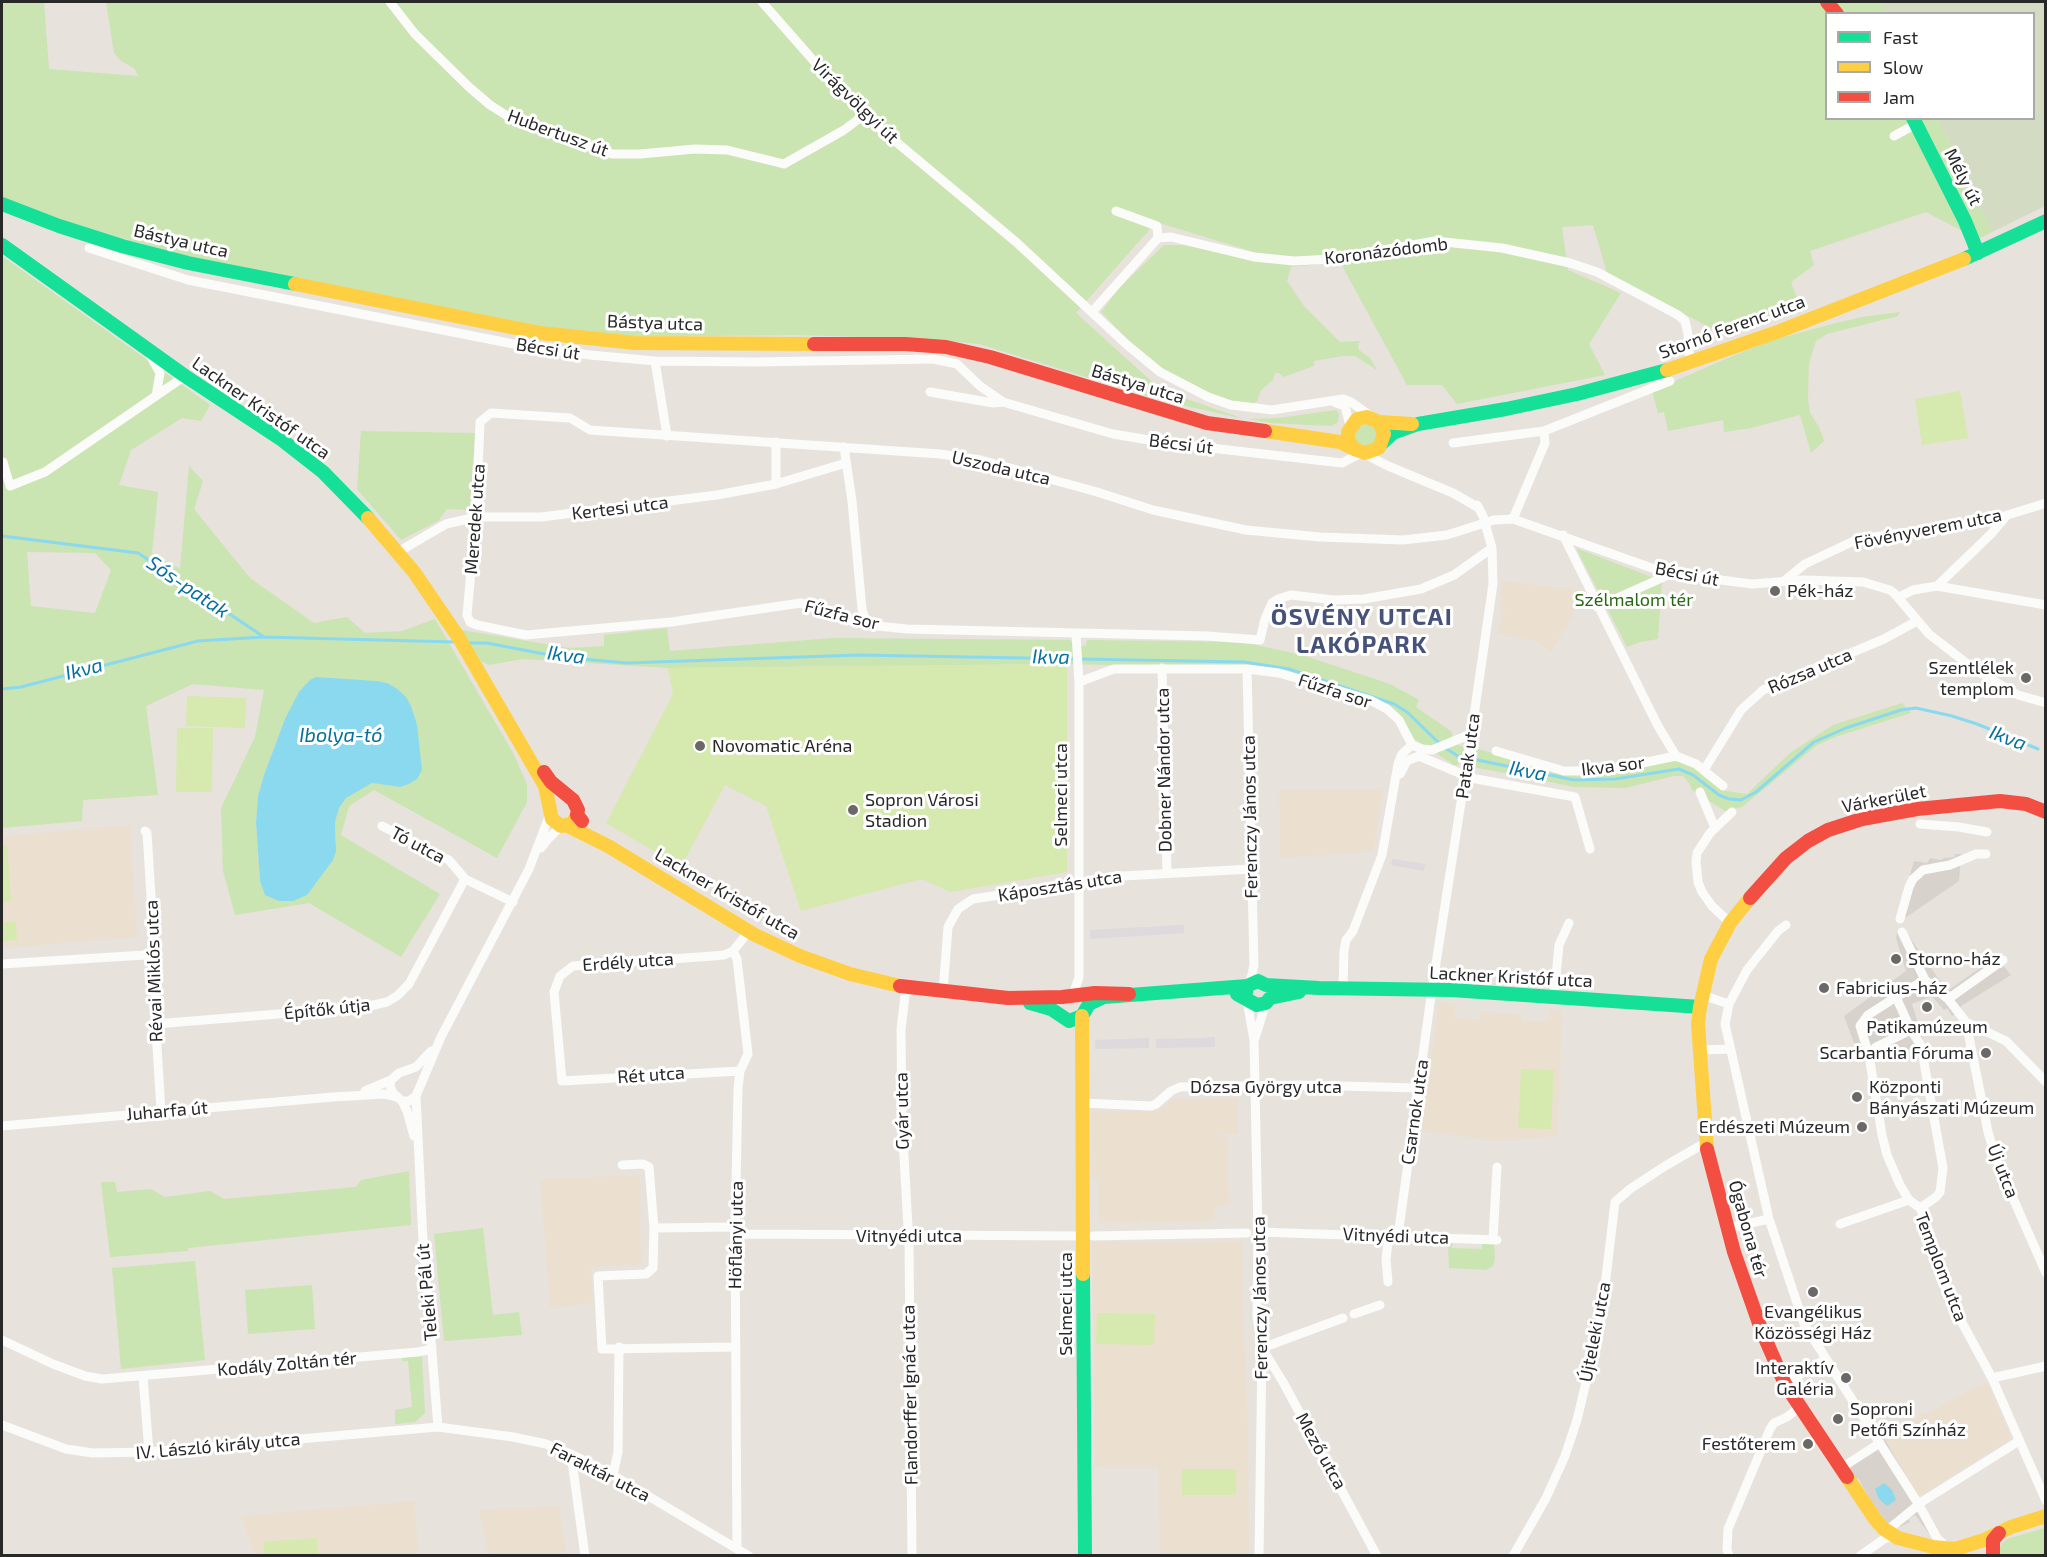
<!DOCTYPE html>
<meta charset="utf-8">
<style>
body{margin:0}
#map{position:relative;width:2047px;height:1557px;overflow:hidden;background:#e7e2dc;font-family:"Exo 2",sans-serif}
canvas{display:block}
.frame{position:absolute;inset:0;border:3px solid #282828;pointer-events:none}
.legend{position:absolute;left:1825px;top:12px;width:210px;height:108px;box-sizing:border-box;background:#fff;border:2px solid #a9a9a9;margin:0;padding:8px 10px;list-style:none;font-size:18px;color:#282828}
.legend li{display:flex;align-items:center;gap:12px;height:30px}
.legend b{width:30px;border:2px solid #a9a9a9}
</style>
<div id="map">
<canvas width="2047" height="1557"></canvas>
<div class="frame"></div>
<ul class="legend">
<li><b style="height:8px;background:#16e098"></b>Fast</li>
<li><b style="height:8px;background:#ffcf43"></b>Slow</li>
<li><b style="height:8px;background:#f24e42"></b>Jam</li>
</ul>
</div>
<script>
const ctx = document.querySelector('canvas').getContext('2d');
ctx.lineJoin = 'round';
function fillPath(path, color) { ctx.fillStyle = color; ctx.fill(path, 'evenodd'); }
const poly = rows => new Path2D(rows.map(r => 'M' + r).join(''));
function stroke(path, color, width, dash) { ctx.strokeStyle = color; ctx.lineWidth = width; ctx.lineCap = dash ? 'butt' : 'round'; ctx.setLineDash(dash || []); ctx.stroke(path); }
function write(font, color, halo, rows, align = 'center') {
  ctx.font = font + ' "Exo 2",sans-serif'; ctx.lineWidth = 6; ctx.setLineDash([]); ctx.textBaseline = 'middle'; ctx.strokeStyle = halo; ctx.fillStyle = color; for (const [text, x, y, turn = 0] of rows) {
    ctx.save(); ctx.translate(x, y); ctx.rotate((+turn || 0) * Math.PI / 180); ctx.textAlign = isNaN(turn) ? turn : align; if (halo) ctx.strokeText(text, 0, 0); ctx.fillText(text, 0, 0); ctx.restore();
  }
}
fillPath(poly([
 [1392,859,1425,864,1424,871,1391,865],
 [1184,925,1184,933,1090,939,1090,930],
 [1207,1037,1215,1037,1215,1047,1156,1048,1156,1039,1206,1038],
 [1149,1038,1149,1048,1095,1049,1095,1040]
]), '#ddd9dc');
fillPath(poly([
 [1503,581,1578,590,1583,606,1574,606,1572,617,1551,652,1538,642,1497,633,1503,613,1507,611,1500,610],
 [1279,789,1383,789,1373,852,1280,858],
 [130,825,137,937,2,948,2,836],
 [1439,1002,1456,1004,1454,1018,1480,1020,1481,1012,1522,1015,1523,1021,1548,1022,1550,1010,1562,1011,1558,1136,1499,1141,1421,1131],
 [1238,1098,1238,1134,1222,1134,1222,1137,1228,1137,1229,1206,1218,1206,1213,1211,1213,1222,1144,1223,1143,1217,1141,1217,1141,1223,1099,1223,1099,1178,1091,1178,1091,1111,1143,1111,1159,1110,1172,1099],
 [640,1175,641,1264,591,1267,593,1303,550,1308,540,1179],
 [1242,1241,1243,1306,1248,1425,1249,1555,1160,1555,1158,1468,1095,1467,1092,1242],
 [1987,1383,2010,1435,2009,1440,1918,1497,1885,1440,1924,1413,1928,1413,1970,1390],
 [414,1501,419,1555,254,1555,241,1516],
 [559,1506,566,1555,489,1555,478,1510]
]), '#ebe0d0');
fillPath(poly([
 [2,2,44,2,49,69,138,76,135,69,120,60,114,53,106,2,1881,2,1887,13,1826,14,1826,118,1938,119,1992,232,1978,239,1926,212,1810,251,1814,265,1791,282,1801,309,1711,328,1607,273,1593,225,1562,227,1568,270,1621,293,1589,344,1605,375,1457,404,1442,385,1407,385,1340,262,1291,267,1287,281,1304,306,1340,342,1360,341,1358,346,1359,350,1370,358,1377,370,1355,356,1342,356,1314,361,1314,366,1283,377,1279,373,1275,373,1273,380,1261,390,1257,401,1250,406,1231,402,1189,385,1147,359,1101,312,1119,288,1164,245,1182,245,1287,265,1264,255,1156,222,1076,313,1161,390,1244,419,1164,401,979,344,926,339,797,335,615,337,522,325,188,257,52,218,2,198],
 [2,256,210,405,201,421,182,418,131,450,119,485,158,492,152,553,180,569,189,466,203,481,194,509,250,578,314,623,347,617,365,633,402,631,435,619,513,753,527,784,527,802,497,858,374,790,349,806,341,835,440,894,401,957,309,903,235,915,223,871,221,808,255,737,264,690,193,684,146,706,158,795,83,800,82,821,2,828],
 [27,552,95,553,111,570,95,613,31,606],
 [316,677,387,683,400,787,372,783,358,790,346,798,339,808,335,822,336,843,260,881,256,822,258,796,264,775,285,719],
 [1900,312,1898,316,1827,334,1816,341,1809,363,1808,399,1810,413,1819,427,1824,441,1811,453,1800,415,1751,428,1724,432,1723,420,1668,431,1664,412,1658,413,1652,391,1742,352,1774,340,1828,325,1862,317],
 [1336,410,1339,414,1338,422,1331,426,1270,423,1248,419,1279,418],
 '1355 435a11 11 0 1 1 22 0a11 11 0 1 1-22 0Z',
 [361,431,475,433,470,510,447,509,438,521,401,540,357,489],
 [1576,548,1662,581,1658,639,1640,642,1627,647],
 [667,628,670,651,833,638,1071,640,1073,645,1086,646,1087,640,1242,642,1302,655,1390,684,1419,700,1416,707,1452,732,1453,742,1461,746,1478,749,1564,774,1673,760,1695,766,1710,781,1726,791,1747,794,1790,753,1833,725,1902,703,1911,713,1838,736,1817,745,1742,807,1725,811,1692,790,1689,783,1683,776,1674,776,1625,788,1575,787,1474,767,1475,764,1459,762,1458,765,1454,765,1413,738,1386,707,1270,672,1239,668,1067,664,668,668,523,659,489,665,481,661,462,630,569,648,604,646,604,635],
 [409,1171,411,1225,188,1248,188,1251,110,1257,101,1182,115,1182,117,1192,151,1189,165,1197,210,1191,224,1199,356,1187,361,1180],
 [483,1228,493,1315,519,1312,522,1335,444,1341,434,1234],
 [1448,1242,1452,1242,1452,1248,1482,1249,1482,1242,1494,1244,1495,1258,1493,1266,1486,1270,1449,1268],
 [195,1261,205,1360,121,1369,112,1268],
 [312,1285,315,1329,248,1334,245,1290],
 [402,1356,422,1356,425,1413,415,1422,395,1424,395,1410,412,1407,408,1361,402,1361],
 [2045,1528,2045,1555,2000,1555,1999,1548,2002,1543,2007,1539]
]), '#cae4b2');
fillPath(poly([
 [1881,2,2045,2,2045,206,1992,232,1938,119,2034,118,2034,14,1887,13]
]), '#d4dbc3');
fillPath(poly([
 [1960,391,1968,438,1922,445,1915,399],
 [1067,664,1067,872,950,892,922,879,801,911,766,806,725,785,681,867,606,823,673,694,668,668],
 [187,696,246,698,245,728,186,726],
 [177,728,213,728,212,792,176,792],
 [2,845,7,845,11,901,2,902],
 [16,921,17,940,2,941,2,923],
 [1521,1069,1554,1070,1551,1129,1518,1128],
 [1097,1313,1155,1314,1154,1345,1096,1344],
 [1182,1469,1236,1469,1236,1495,1182,1495],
 [317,1538,318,1555,265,1555,263,1542]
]), '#d6e9af');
fillPath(poly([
 [1955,854,1961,854,1959,881,1905,918,1902,902,1914,861,1927,863,1930,858,1941,860,1944,858,1955,857],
 [1897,932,1906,932,1947,991,1996,957,2011,975,1961,1006,1959,1012,1952,1016,1947,1008,1944,1010,1932,996,1912,1004,1924,1043,1892,1056,1890,1052,1885,1054,1883,1052,1872,1060,1861,1062,1844,1016,1906,971,1896,938],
 [1883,1436,1918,1497,1931,1536,1915,1515,1908,1519,1910,1522,1908,1523,1893,1530,1872,1503,1858,1478,1854,1480,1842,1462]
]), '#d7d2cc');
fillPath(poly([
 [316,677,376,681,387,683,396,688,406,697,411,706,417,725,422,770,417,779,409,784,400,787,372,783,346,798,339,808,335,822,336,851,333,860,307,895,293,901,279,901,265,895,260,881,256,822,258,796,264,775,285,719,299,692,310,680],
 [1884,1483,1892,1490,1896,1500,1887,1506,1879,1499,1875,1489]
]), '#8bd9ee');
stroke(poly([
 [2,536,138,553,264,637],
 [468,643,487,643,560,657,627,663,858,655,1244,662,1289,669,1394,704,1407,712,1440,744],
 [2,689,21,687,198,641,264,637,455,642],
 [1445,748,1458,756,1574,780,1615,779,1679,769,1693,775,1719,795,1729,799,1741,800,1756,792,1814,742,1846,728,1901,710,1916,708,1952,716,1977,724,2038,749]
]), '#8bd9ee', 3);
stroke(poly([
 [390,2,415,34,469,87,490,105,517,122,612,154,640,154,695,149,727,150,784,164,844,130,864,115],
 [762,2,827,76,864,115,1016,242,1126,344,1160,372,1208,397,1231,405,1272,410,1343,399,1351,402,1372,417],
 [1894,136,1916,124],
 [1116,211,1157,226,1158,238,1171,237,1254,257,1294,261,1332,259,1435,241,1502,248,1570,263,1597,272,1678,315,1685,321,1688,334,1690,363],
 [89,248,188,280,524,346,590,355,655,361,755,362,933,359,957,364,980,386,1003,402,1113,434,1167,443,1342,463,1361,453],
 [1092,312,1158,238],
 [149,353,160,373,156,396],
 [655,361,667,436],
 [930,392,993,403,1003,402],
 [1336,403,1345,406,1350,426],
 [776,442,776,484],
 [1453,443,1544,431,1670,381],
 [844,447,852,501,862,609,867,625],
 [1365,454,1388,466,1453,493,1479,508],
 [3,462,10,486,45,472,185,376],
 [1513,519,1545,443,1544,431],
 [1563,535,1658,726,1676,756],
 [1492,548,1454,575,1421,589,1364,599,1334,600,1291,595,1278,599,1272,603,1265,619,1260,640,1207,636,907,629,867,625,832,616,801,603,671,622,526,635,477,625,470,622,467,615,476,517,480,422,491,413,570,418,590,430,940,454,981,460,1097,492,1153,510,1246,530,1320,537,1403,540,1447,535,1494,520,1513,519,1666,573,1752,584,1804,580,1863,582,1890,590,1894,593,1929,634,1974,669,2018,695,2046,703],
 [398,552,446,524,476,517,541,517,717,495,776,484,846,463],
 [1784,581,1805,564,1858,539,1985,522,2046,503],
 [1937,586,2046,605],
 [1899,597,1913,590,1937,586,1991,534,2007,515],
 [1597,607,1664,577,1666,573],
 [1162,668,1167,873],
 [1247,669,1254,965,1250,983],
 [1079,682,1114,669,1247,669,1279,673,1370,700,1387,709,1399,720,1412,745,1422,749,1432,750,1471,734],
 [1496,751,1564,771,1584,771,1618,768,1676,756,1696,764,1723,786],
 [1704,770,1741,710,1763,690,1884,639,1917,621],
 [1400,774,1407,761,1419,756,1471,778,1575,797,1590,849],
 [1700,792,1715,828],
 [1920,824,1959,827,1987,832],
 [382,826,449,860,465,879,513,902],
 [145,831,147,833,155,960,155,1014,161,1111],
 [541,848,548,839,561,826],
 [1900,919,1909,887,1913,879,1923,870,1950,865,1976,854,1986,854],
 [1730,923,1712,906,1702,892,1698,882,1696,862,1697,853,1710,833,1732,812],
 [1786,925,1778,931,1747,970,1729,1004,1725,1024,1769,1219,1804,1324,1919,1505,1937,1538,1948,1548],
 [1902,932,1925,980,1896,997,1911,1030,1876,1047,1869,1055,1882,1135,1887,1155,1900,1185,1909,1200,1920,1208,1932,1239,1944,1286,1952,1304,1992,1378,2046,1501],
 [733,951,724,955,713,956,573,966,560,976,554,992,562,1081,740,1071],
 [2,964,145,955,155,960],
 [1925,980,1948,999,1966,1022,1988,1132,1997,1162,2046,1273],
 [906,987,901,1030,902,1121,909,1245,912,1556],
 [1343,989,1344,951,1346,940,1353,931,1382,855,1398,764,1402,754,1412,745],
 [943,992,948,927,958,909,973,899,1123,876,1251,869],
 [1073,995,1079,977,1079,682,1076,634],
 [1554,997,1559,945,1569,923],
 [1708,997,1729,1004],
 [1948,999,2003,960],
 [1247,1001,1254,1040,1258,1232,1257,1317,1262,1348,1259,1556],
 [1966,1022,2006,1041,2046,1082],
 [155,1024,365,1007,387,1002,397,996,409,984,465,879],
 [1911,1030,1920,1044,1923,1057,1943,1168,1940,1192,1936,1197,1920,1208],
 [1255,1038,1266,1003],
 [1699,1050,1730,1049],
 [1869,1055,1860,1026,1868,1015,1896,997],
 [391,1080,390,1086,393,1093,402,1101,407,1111,414,1136],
 [365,1091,391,1080,399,1073,416,1067,431,1051],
 [416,1096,423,1241,438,1427],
 [402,1101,409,1101,416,1096,441,1037,529,869,550,814],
 [1082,1103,1151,1106,1156,1104,1171,1091,1180,1087,1301,1085,1419,1088],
 [2,1126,333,1097,384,1094,396,1097],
 [622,1165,643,1164,649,1167,654,1228,653,1268,646,1274,598,1276,602,1349,736,1347],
 [1840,1224,1909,1200],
 [654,1228,735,1227],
 [1728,1228,1769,1219],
 [1258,1232,1497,1240],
 [735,1234,1083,1236],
 [1093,1236,1247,1233],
 [1398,1236,1432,989,1467,764,1493,584,1492,548,1483,516,1477,505],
 [1493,1240,1497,1167],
 [1388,1282,1386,1259,1389,1235],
 [1354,1314,1380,1305],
 [2,1340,53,1364,85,1376,102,1379,418,1352,432,1349],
 [1262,1348,1283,1382,1377,1556],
 [1262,1348,1343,1318],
 [143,1377,149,1452],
 [1992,1378,2046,1366],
 [1785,1384,1825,1359],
 [2,1425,66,1449,93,1453,149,1452,438,1427,513,1437,546,1444,571,1454,613,1475,749,1556],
 [571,1454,585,1556],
 [1841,1468,1880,1443],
 [613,1475,618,1452,619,1347],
 [1889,1529,1923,1501,2019,1441],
 [737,1549,735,1234,738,1089,740,1071,748,1054,737,959,733,951,749,931],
 [1513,1556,1546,1498,1565,1456,1577,1420,1601,1319,1615,1202,1630,1189,1665,1166,1705,1143],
 [1729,1556,1727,1549,1728,1529,1770,1429,1774,1423,1787,1417,1800,1407],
 [1860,1556,1884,1539,1893,1536]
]), '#fbfbfa', 9);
stroke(poly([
 [1913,118,1965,221,1978,253],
 [2,204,59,226,122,246,188,263,295,284],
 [2,245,185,376,282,440,323,472,368,518],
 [1964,259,2046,221],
 [1382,443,1393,433,1418,424,1506,409,1577,394,1667,370],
 [1237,994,1257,1005,1266,1003,1270,998,1299,992],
 [1245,998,1247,986,1258,981,1266,985,1319,988,1451,990,1700,1007],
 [1030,1003,1051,1009,1069,1021,1082,1016,1089,1004,1104,997,1247,986],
 [1083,1274,1085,1556]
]), '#16e098', 14);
stroke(poly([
 [295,284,540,333,635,343,814,344],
 [1667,370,1780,331,1964,259],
 [1379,422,1384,434,1379,448,1365,453,1354,449,1348,439,1348,432,1357,419,1367,417,1379,422,1412,424],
 [1265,431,1340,442,1354,449],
 [368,518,414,572,459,638,545,786,552,819,561,826,572,824,577,815],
 [566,825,608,846,755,935,800,956,850,974,900,986],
 [1082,1016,1083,1274],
 [1707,1149,1698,1024,1700,1007,1711,959,1730,923,1750,898],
 [1847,1477,1875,1519,1884,1529,1898,1538,1933,1547,1955,1549,1984,1540,2011,1527,2046,1516]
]), '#ffcf43', 14);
stroke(poly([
 [1827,2,1837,14],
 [814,344,905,344,946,347,990,357,1207,423,1265,431],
 [544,772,551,782,573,800,578,810,577,815,582,821],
 [1750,898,1786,858,1808,841,1828,830,1862,819,1917,809,2000,801,2026,804,2046,812],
 [900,986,1008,998,1062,997,1095,993,1129,994],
 [1707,1149,1734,1252,1761,1329,1785,1384,1847,1477],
 [1993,1556,1993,1540,1999,1533]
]), '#f24e42', 14);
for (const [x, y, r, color] of [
 [1775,591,6,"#6b6967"],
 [2026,678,6,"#6b6967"],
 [700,746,6,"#6b6967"],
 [853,810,6,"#6b6967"],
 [1896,959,6,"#6b6967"],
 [1824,988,6,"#6b6967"],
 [1927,1007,6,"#6b6967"],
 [1986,1053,6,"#6b6967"],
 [1857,1097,6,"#6b6967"],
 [1862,1127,6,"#6b6967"],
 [1813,1292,6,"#6b6967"],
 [1846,1378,6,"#6b6967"],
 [1838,1419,6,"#6b6967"],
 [1808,1444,6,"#6b6967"]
]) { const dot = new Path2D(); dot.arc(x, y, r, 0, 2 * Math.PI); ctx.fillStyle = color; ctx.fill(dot); stroke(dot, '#fff', 2); }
write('18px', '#282828', '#fff', [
 ["Virágvölgyi út",855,101,44],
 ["Hubertusz út",558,133,20],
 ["Mély út",1963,177,63],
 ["Bástya utca",181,241,13],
 ["Koronázódomb",1386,251,-7],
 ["Bástya utca",655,323,2],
 ["Stornó Ferenc utca",1732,327,-20],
 ["Bécsi út",548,349,9],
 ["Bástya utca",1138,384,17],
 ["Lackner Kristóf utca",261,408,35],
 ["Bécsi út",1181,444,7],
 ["Uszoda utca",1001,468,13],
 ["Kertesi utca",620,508,-7],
 ["Meredek utca",475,519,-86],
 ["Fövényverem utca",1928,529,-11],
 ["Bécsi út",1687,574,11],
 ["Fűzfa sor",842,615,14],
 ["Rózsa utca",1810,671,-23],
 ["Fűzfa sor",1335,691,18],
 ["Patak utca",1468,756,-82],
 ["Ikva sor",1613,766,-7],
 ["Dobner Nándor utca",1164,770,-91],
 ["Selmeci utca",1061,795,-90],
 ["Várkerület",1884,799,-11],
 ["Ferenczy János utca",1250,817,-91],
 ["Tó utca",418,845,28],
 ["Káposztás utca",1060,886,-9],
 ["Lackner Kristóf utca",727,894,30],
 ["Erdély utca",628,962,-4],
 ["Révai Miklós utca",154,971,-92],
 ["Lackner Kristóf utca",1511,977,3],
 ["Építők útja",327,1009,-6],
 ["Rét utca",651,1075,-4],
 ["Dózsa György utca",1266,1087],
 ["Juharfa út",167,1111,-5],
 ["Gyár utca",902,1111,-91],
 ["Csarnok utca",1415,1112,-82],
 ["Új utca",2003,1171,69],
 ["Ógabona tér",1748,1229,74],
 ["Höflányi utca",736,1235,-89],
 ["Vitnyédi utca",909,1236],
 ["Vitnyédi utca",1396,1236,2],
 ["Templom utca",1941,1267,69],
 ["Teleki Pál út",427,1292,-95],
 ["Ferenczy János utca",1260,1298,-91],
 ["Selmeci utca",1066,1304,-90],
 ["Újteleki utca",1595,1332,-79],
 ["Kodály Zoltán tér",287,1364,-5],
 ["Flandorffer Ignác utca",910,1395,-91],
 ["IV. László király utca",218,1446,-5],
 ["Mező utca",1321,1451,61],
 ["Faraktár utca",600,1472,27]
]);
write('18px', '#282828', '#fff', [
 ["Pék-ház",1787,591],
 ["Szentlélek",2014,668,"right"],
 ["templom",2014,689,"right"],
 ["Novomatic Aréna",712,746],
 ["Sopron Városi",865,800],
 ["Stadion",865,821],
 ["Storno-ház",1908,959],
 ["Fabricius-ház",1836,988],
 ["Patikamúzeum",1927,1027,"center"],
 ["Scarbantia Fóruma",1974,1053,"right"],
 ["Központi",1869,1087],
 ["Bányászati Múzeum",1869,1108],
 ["Erdészeti Múzeum",1850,1127,"right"],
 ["Evangélikus",1813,1312,"center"],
 ["Közösségi Ház",1813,1333,"center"],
 ["Interaktív",1834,1368,"right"],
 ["Galéria",1834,1389,"right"],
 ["Soproni",1850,1409],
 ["Petőfi Színház",1850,1430],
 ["Festőterem",1796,1444,"right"]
], 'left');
write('18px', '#2a6715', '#fff', [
 ["Szélmalom tér",1634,600]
]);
write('italic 20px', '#06709e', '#fff', [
 ["Sós-patak",188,587,34],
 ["Ikva",566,655,8],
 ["Ikva",1051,657,1],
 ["Ikva",84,669,-14],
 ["Ibolya-tó",341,735],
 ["Ikva",2008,738,21],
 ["Ikva",1528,771,11]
]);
ctx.letterSpacing = '1.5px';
write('bold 24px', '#46527a', '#fff', [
 ["ÖSVÉNY UTCAI",1362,617],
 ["LAKÓPARK",1362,645]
]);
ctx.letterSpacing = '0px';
</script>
